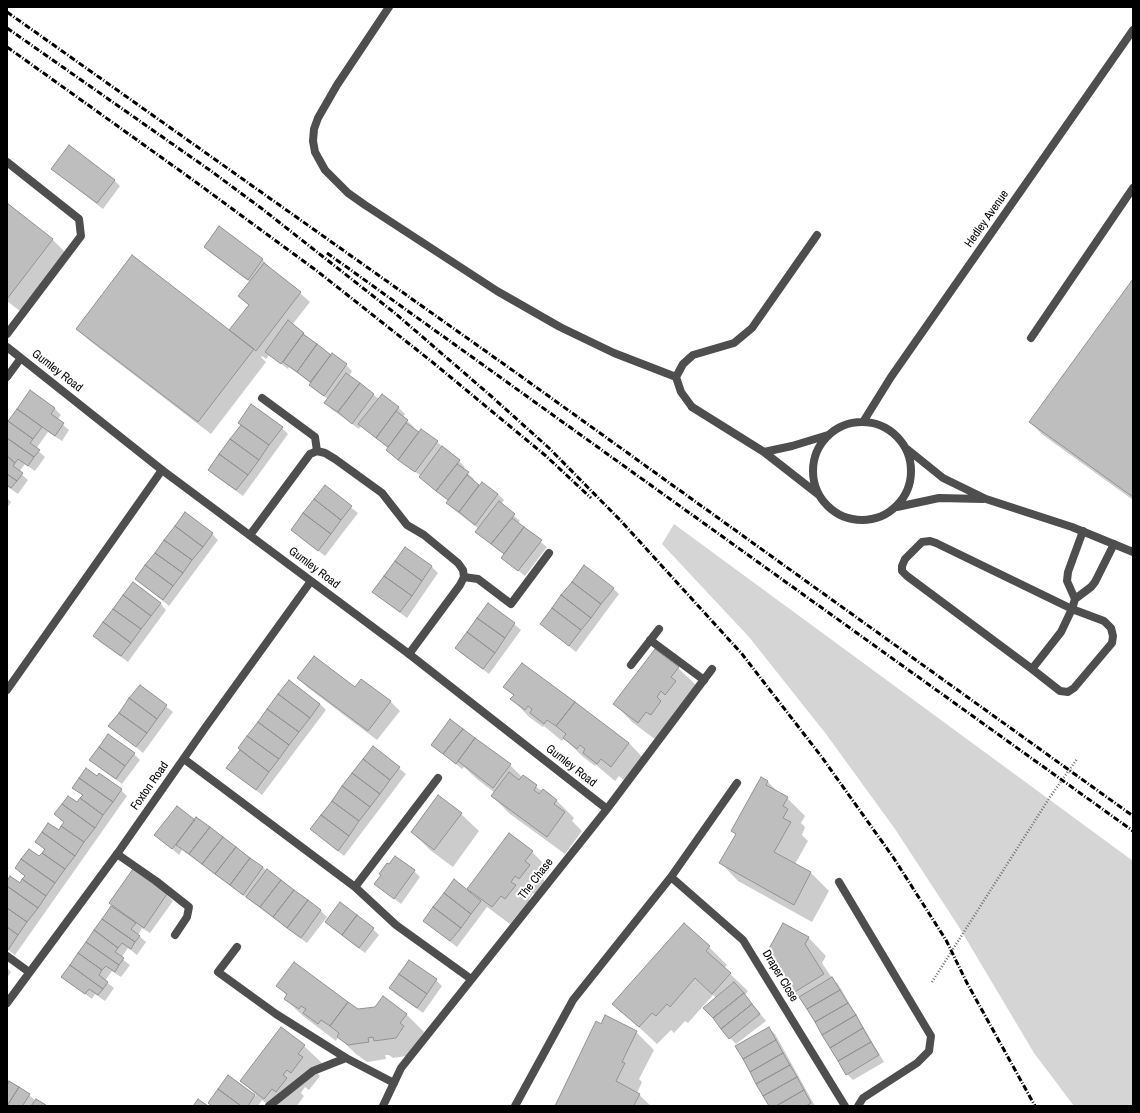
<!DOCTYPE html>
<style>
body{margin:0}
#map{position:relative;width:1140px;height:1113px;overflow:hidden;background:#fff;font-family:"Archivo Narrow",sans-serif}
canvas{display:block}
.frame{position:absolute;inset:0;border:8px solid #000;pointer-events:none}
</style>
<div id="map">
<canvas width="1140" height="1113"></canvas>
<div class="frame"></div>
</div>
<script>
const ctx = document.querySelector('canvas').getContext('2d');
ctx.lineJoin = 'round';
function fillPath(path, color) { ctx.fillStyle = color; ctx.fill(path, 'evenodd'); }
const poly = rows => new Path2D(rows.map(r => 'M' + r).join(''));
function stroke(path, color, width, dash) { ctx.strokeStyle = color; ctx.lineWidth = width; ctx.lineCap = dash ? 'butt' : 'round'; ctx.setLineDash(dash || []); ctx.stroke(path); }
function write(font, color, halo, rows, align = 'center') {
  ctx.font = font + ' "Archivo Narrow",sans-serif'; ctx.lineWidth = 4; ctx.setLineDash([]); ctx.textBaseline = 'middle'; ctx.strokeStyle = halo; ctx.fillStyle = color; for (const [text, x, y, turn = 0] of rows) {
    ctx.save(); ctx.translate(x, y); ctx.rotate((+turn || 0) * Math.PI / 180); ctx.textAlign = isNaN(turn) ? turn : align; if (halo) ctx.strokeText(text, 0, 0); ctx.fillText(text, 0, 0); ctx.restore();
  }
}
fillPath(poly([
 [674,524,1133,861,1133,1106,1074,1106,1034,1053,959,927,895,829,826,734,749,637,662,544]
]), '#d5d5d5');
fillPath(poly([
 [53,169,114,180,120,186,103,209,59,175],
 [7,204,53,240,65,252,20,311,7,301],
 [205,247,262,259,268,266,267,267,300,293,310,302,292,325,331,356,332,354,346,365,352,371,349,376,379,399,382,395,399,408,405,414,403,417,414,427,413,429,437,442,459,461,465,467,463,469,474,479,473,481,479,486,498,494,504,500,501,504,520,521,518,524,547,547,525,576,502,558,505,555,477,532,479,529,453,509,447,503,449,501,426,483,421,476,393,456,388,448,361,426,359,429,331,409,325,402,328,399,316,391,310,384,311,383,289,367,288,369,269,355,266,359,262,356,261,357,266,362,211,434,90,341,77,329,233,335,249,306,240,296,250,282,211,253],
 [1133,280,1133,500,1043,435,1030,422],
 [31,392,55,409,61,415,57,420,69,430,62,441,48,432,36,449,45,457,35,471,25,464,19,472,28,480,18,494,8,487,7,489,7,425],
 [242,425,282,428,288,434,243,496,215,476,209,470],
 [325,487,358,513,325,556,292,530],
 [7,498,11,502,7,508],
 [212,534,218,540,169,606,136,579],
 [405,548,432,567,438,573,407,618,380,598,373,592],
 [613,588,619,594,576,652,541,624],
 [160,603,166,610,128,662,100,642,94,636],
 [488,605,514,624,521,630,489,674,462,654,456,648],
 [522,664,629,743,646,761,629,784,619,776,615,781,596,765,595,766,582,756,564,738,562,741,544,726,543,727,529,717,512,699,514,696,505,687],
 [678,668,696,685,656,740,632,722,615,704],
 [298,678,355,688,390,701,400,711,377,740,307,687],
 [140,686,173,712,143,753,110,726],
 [320,704,326,710,262,795,228,768,241,750],
 [450,720,510,765,522,777,557,801,574,818,572,821,582,831,565,854,510,814,492,796,495,793,477,779,464,767,462,769,432,745],
 [109,735,134,754,140,760,122,784,97,766],
 [373,747,406,774,344,856,311,829],
 [97,777,121,790,127,796,15,955,7,949,7,883,20,884,26,877,16,868,39,858,45,850,36,842,59,831,83,796,74,787],
 [767,781,780,794,787,798,805,816,801,823,805,827,802,835,808,841,795,864,811,873,829,891,812,922,738,881,721,863,736,835,732,831],
 [461,814,479,831,453,867,430,850,412,832],
 [197,818,321,911,327,917,307,943,182,850,179,855,156,835,195,821],
 [509,835,532,852,550,870,543,879,547,884,538,896,533,893,529,899,533,903,523,916,519,913,510,924,487,907,457,947,424,921,476,898,477,897,469,889],
 [133,871,167,895,173,901,150,933,142,928,138,935,146,942,137,955,128,948,121,958,130,965,121,977,112,971,105,981,114,988,105,1001,95,994,92,999,69,983,63,977,113,905],
 [414,871,420,877,401,904,376,884],
 [326,922,373,929,379,935,365,953,332,928],
 [783,924,809,938,826,956,822,963,832,978,838,984,884,1062,853,1080,847,1074,803,1001,794,992,787,980,772,965],
 [709,947,727,965,724,968,748,991,745,995,766,1021,736,1044,730,1038,716,998,713,995,688,1023,685,1021,674,1033,671,1030,657,1044,614,1004],
 [409,961,436,980,442,986,423,1013,396,994,390,988],
 [7,968,11,972,7,978],
 [278,986,357,1010,407,1015,424,1032,418,1041,413,1055,393,1058,389,1055,385,1055,386,1059,367,1062,356,1054,338,1037,336,1041,303,1016,285,999,287,996],
 [601,1025,636,1032,654,1050,639,1079,642,1082,637,1093,651,1106,556,1106],
 [768,1028,775,1034,815,1106,770,1106],
 [304,1046,322,1063,316,1072,320,1076,309,1090,305,1087,301,1093,304,1096,297,1106,269,1106,262,1100,258,1106,212,1106,209,1103,228,1077,256,1096,256,1095,242,1081],
 [7,1086,29,1095,36,1101,46,1106,7,1106]
]), '#0003');
const building = poly([
 [69,145,115,180,97,203,51,169,69,145],
 [7,203,53,239,7,299,7,203],
 [219,226,263,259,248,280,204,247,219,226],
 [132,255,254,349,198,422,76,329,132,255],
 [264,263,301,292,256,351,229,330,249,305,238,296,264,263],
 [1133,279,1133,497,1029,422,1133,279],
 [288,320,304,333,281,364,265,352,288,320],
 [303,334,317,344,297,372,283,362,303,334],
 [317,344,331,355,310,382,297,372,317,344],
 [332,353,347,364,324,396,309,385,332,353],
 [346,373,360,383,338,412,324,403,346,373],
 [360,383,374,394,352,424,338,412,360,383],
 [30,390,55,408,51,414,64,423,55,436,17,409,30,390],
 [382,394,399,407,376,438,358,424,382,394],
 [251,404,283,427,269,445,238,423,251,404],
 [17,409,42,427,33,439,8,421,17,409],
 [396,411,408,420,388,447,376,438,396,411],
 [8,421,33,439,30,443,40,450,34,457,7,438,7,423,8,421],
 [406,423,419,432,398,460,386,450,406,423],
 [241,425,269,445,259,460,230,439,241,425],
 [421,429,438,441,415,472,398,460,421,429],
 [7,438,34,457,28,466,18,459,15,463,7,456,7,438],
 [230,439,259,460,248,475,219,454,230,439],
 [442,446,460,460,436,491,419,477,442,446],
 [219,454,248,475,236,490,208,470,219,454],
 [7,456,15,463,13,466,23,473,17,481,7,474,7,456],
 [457,464,469,472,448,500,436,491,457,464],
 [7,474,17,481,11,488,7,485,7,474],
 [467,475,479,485,459,512,446,503,467,475],
 [482,482,498,494,475,525,459,512,482,482],
 [325,485,352,506,341,520,314,499,325,485],
 [314,499,341,520,331,534,303,513,314,499],
 [499,501,515,514,491,544,475,532,499,501],
 [185,512,213,533,203,547,175,526,185,512],
 [303,513,331,534,318,551,291,530,303,513],
 [512,518,524,527,504,554,491,544,512,518],
 [175,526,203,547,192,560,164,540,175,526],
 [524,527,542,540,518,571,501,558,524,527],
 [164,540,192,560,183,573,155,553,164,540],
 [405,547,432,566,422,581,395,561,405,547],
 [155,553,183,573,173,586,145,565,155,553],
 [395,561,422,581,412,596,384,576,395,561],
 [145,565,173,586,163,600,135,579,145,565],
 [584,565,614,588,601,604,572,582,584,565],
 [384,576,412,596,400,612,372,592,384,576],
 [133,582,161,603,151,616,123,595,133,582],
 [572,582,601,604,591,618,561,595,572,582],
 [123,595,151,616,141,629,113,609,123,595],
 [561,595,591,618,581,630,552,608,561,595],
 [488,603,515,623,505,638,477,618,488,603],
 [552,608,581,630,569,646,540,624,552,608],
 [113,609,141,629,131,643,103,622,113,609],
 [477,618,505,638,495,653,467,632,477,618],
 [103,622,131,643,121,656,93,636,103,622],
 [467,632,495,653,483,669,455,648,467,632],
 [655,649,679,667,671,677,676,681,665,695,661,691,657,697,661,701,651,715,646,712,638,723,613,704,655,649],
 [314,656,355,687,361,679,391,701,368,731,297,678,314,656],
 [522,663,575,702,556,726,547,720,544,724,530,713,532,709,528,706,525,710,510,699,514,695,503,687,522,663],
 [289,680,320,704,310,718,278,694,289,680],
 [140,685,167,705,157,719,129,698,140,685],
 [278,694,310,718,299,732,267,709,278,694],
 [129,698,157,719,147,733,119,713,129,698],
 [575,702,629,743,611,767,601,759,597,764,583,753,585,749,580,745,577,749,563,738,566,734,556,726,575,702],
 [267,709,299,732,289,745,258,722,267,709],
 [119,713,147,733,136,747,108,726,119,713],
 [450,719,463,729,443,754,431,745,450,719],
 [258,722,289,745,279,759,247,736,258,722],
 [463,729,475,738,456,764,443,754,463,729],
 [108,734,135,753,125,766,99,747,108,734],
 [247,736,279,759,269,772,238,748,247,736],
 [475,738,511,764,493,788,458,761,475,738],
 [373,746,400,767,390,780,363,759,373,746],
 [99,747,125,766,116,779,89,760,99,747],
 [240,750,269,772,256,790,226,768,240,750],
 [363,759,390,780,380,794,352,773,363,759],
 [86,768,97,776,99,773,122,789,113,802,79,778,86,768],
 [509,772,519,780,523,775,537,785,534,790,539,794,543,789,557,800,554,804,565,812,547,837,491,796,509,772],
 [352,773,380,794,370,807,342,786,352,773],
 [761,777,768,781,766,785,788,797,783,806,788,809,783,818,791,822,774,852,811,872,794,905,719,863,736,834,731,831,761,777],
 [79,778,113,802,103,815,80,798,83,795,72,788,79,778],
 [342,786,370,807,359,821,332,801,342,786],
 [438,795,462,813,434,850,411,832,438,795],
 [68,796,77,802,80,798,103,815,95,828,62,804,68,796],
 [332,801,359,821,349,836,321,815,332,801],
 [62,804,95,828,84,842,61,826,64,822,54,814,62,804],
 [177,806,195,820,172,849,154,835,177,806],
 [321,815,349,836,338,851,310,829,321,815],
 [196,817,210,827,189,854,176,845,196,817],
 [48,823,59,830,61,826,84,842,75,856,42,832,48,823],
 [210,827,223,837,202,864,189,854,210,827],
 [42,832,75,856,65,869,42,853,45,849,35,842,42,832],
 [509,833,533,851,525,861,530,865,519,879,515,876,511,882,516,885,505,899,501,896,492,907,467,889,509,833],
 [223,837,236,847,215,874,202,864,223,837],
 [236,847,250,858,230,885,215,874,236,847],
 [29,849,39,856,42,853,65,869,55,883,21,859,29,849],
 [395,856,415,870,394,899,374,884,381,875,379,874,387,863,389,864,395,856],
 [250,858,263,867,243,895,230,885,250,858],
 [21,859,55,883,46,896,22,879,25,876,15,868,21,859],
 [133,869,167,894,144,928,109,903,133,869],
 [267,869,281,880,260,907,246,897,267,869],
 [10,876,20,883,22,879,46,896,38,908,7,886,7,881,10,876],
 [454,879,481,901,471,914,444,893,454,879],
 [281,880,294,890,273,917,260,907,281,880],
 [7,886,38,908,27,922,7,908,7,886],
 [294,890,308,900,287,928,273,917,294,890],
 [444,893,471,914,461,928,433,907,444,893],
 [308,900,321,910,301,938,287,928,308,900],
 [340,902,357,915,342,935,325,922,340,902],
 [111,906,136,923,131,929,140,936,135,942,102,919,111,906],
 [433,907,461,928,450,941,423,921,433,907],
 [7,908,27,922,18,935,7,927,7,908],
 [357,915,374,928,359,948,342,935,357,915],
 [102,919,135,942,131,949,122,943,118,948,94,930,102,919],
 [684,923,710,946,706,951,731,973,712,994,695,978,670,1007,667,1004,656,1016,652,1013,639,1027,612,1004,684,923],
 [783,923,809,937,805,944,824,974,793,993,775,963,771,966,765,956,783,923],
 [7,927,18,935,8,950,7,949,7,927],
 [94,930,118,948,115,952,124,958,119,965,86,942,94,930],
 [86,942,119,965,115,972,106,966,102,970,78,953,86,942],
 [78,953,102,970,99,975,108,982,103,989,70,965,78,953],
 [409,960,437,979,427,994,399,974,409,960],
 [294,962,348,1002,330,1026,321,1020,318,1024,303,1013,306,1009,301,1006,299,1009,284,999,287,994,276,986,294,962],
 [70,965,103,989,98,995,89,989,85,994,61,977,70,965],
 [399,974,427,994,417,1008,389,988,399,974],
 [832,977,840,990,807,1009,799,997,832,977],
 [734,982,744,993,713,1018,703,1008,734,982],
 [840,990,848,1003,815,1022,807,1009,840,990],
 [744,993,752,1004,721,1029,713,1018,744,993],
 [383,996,407,1014,400,1023,404,1026,396,1038,374,1041,373,1037,368,1038,369,1042,348,1045,337,1037,339,1033,330,1026,348,1002,358,1009,375,1007,383,996],
 [848,1003,856,1015,822,1035,815,1022,848,1003],
 [752,1004,760,1014,729,1039,721,1029,752,1004],
 [605,1015,637,1031,622,1062,625,1063,616,1081,640,1094,634,1105,636,1106,555,1106,596,1021,601,1024,605,1015],
 [856,1015,863,1028,830,1048,822,1035,856,1015],
 [281,1027,305,1045,298,1054,303,1057,291,1073,287,1070,283,1075,287,1078,276,1092,272,1089,264,1099,240,1081,281,1027],
 [769,1027,776,1040,743,1059,735,1046,769,1027],
 [863,1028,871,1042,838,1061,830,1048,863,1028],
 [776,1040,783,1053,750,1072,743,1059,776,1040],
 [871,1042,879,1055,846,1075,838,1061,871,1042],
 [783,1053,790,1065,756,1084,750,1072,783,1053],
 [790,1065,797,1077,763,1096,756,1084,790,1065],
 [228,1075,255,1095,248,1106,241,1106,218,1089,228,1075],
 [797,1077,804,1090,776,1106,769,1106,763,1096,797,1077],
 [9,1081,19,1087,7,1106,7,1085,9,1081],
 [19,1087,30,1094,23,1105,25,1106,7,1106,19,1087],
 [218,1089,241,1106,212,1106,208,1103,218,1089],
 [804,1090,811,1103,806,1106,776,1106,804,1090],
 [36,1099,46,1105,46,1106,31,1106,36,1099],
 [198,1099,208,1106,193,1106,198,1099]
]);
fillPath(building, '#bebebe');
stroke(building, '#929292', 1);
stroke(poly([
 [932,982,1050,797,1077,759]
]), '#707070', 2.5, [1, 2]);
stroke(poly([
 [389,7,337,85,318,118,314,129,313,141,315,152,325,170,348,193,365,205,497,291,560,327,614,353,676,377],
 [7,162,79,219,81,236,7,334],
 [1031,338,1133,188],
 [262,398,315,437,317,451],
 [692,407,681,392,676,377,683,364,693,355,734,343,752,328,817,235],
 [250,535,310,454,317,451,325,453,335,459,382,493,407,525,424,535,458,563,463,570,464,577,460,585,409,654],
 [464,577,478,579,511,604,549,553],
 [1075,599,1067,581,1068,572,1083,531],
 [650,640,704,680],
 [631,665,659,629],
 [1032,669,1060,691,1068,692,1074,688,1112,643,1113,636,1111,628,1104,621,1072,609,936,543,930,541,922,542,905,559,902,566,902,571,907,576,1032,669,1061,632,1072,609,1075,599,1091,587,1095,582,1114,544],
 [7,690,162,470],
 [184,759,355,887,396,925,471,979],
 [117,854,156,881,189,907,187,917,175,935],
 [355,887,438,778],
 [237,947,218,972,276,1014,346,1058,394,1083],
 [7,956,29,972],
 [269,1106,313,1071,346,1058]
]), '#4e4e4e', 8);
stroke(poly([
 [7,347,162,470,409,654,607,809],
 [7,377,21,358],
 [692,407,764,452,819,495],
 [863,422,891,377,1133,30],
 '813 471a49 49 0 1 1 98 0a49 49 0 1 1-98 0Z',
 [907,449,943,478,986,499,1072,527,1133,552],
 [764,452,792,446,828,435],
 [897,507,939,498,983,499],
 [671,877,743,940,845,1106],
 [839,882,931,1036,929,1051,917,1063,863,1098,858,1106],
 [7,1003,117,854,205,728,311,581],
 [383,1106,401,1068,607,809,712,669],
 [515,1106,573,1000,671,877,737,783]
]), '#4e4e4e', 8);
stroke(poly([
 [7,12,515,372,1133,816],
 [7,28,211,171,261,208,396,314,491,396,549,448,621,521,742,654,821,756,893,857,946,940,967,983,1035,1106],
 [7,47,193,180,317,271,431,361,546,456,591,498],
 [327,253,1133,831]
]), '#000', 3, [6, 2, 1, 2]);
write('12px', '#000', '#fff', [
 ["Hedley Avenue",987,219,-55],
 ["Gumley Road",57,371,38],
 ["Gumley Road",314,568,37],
 ["Gumley Road",571,766,38],
 ["Foxton Road",150,786,-55],
 ["The Chase",536,879,-52],
 ["Draper Close",780,976,59]
]);
</script>
